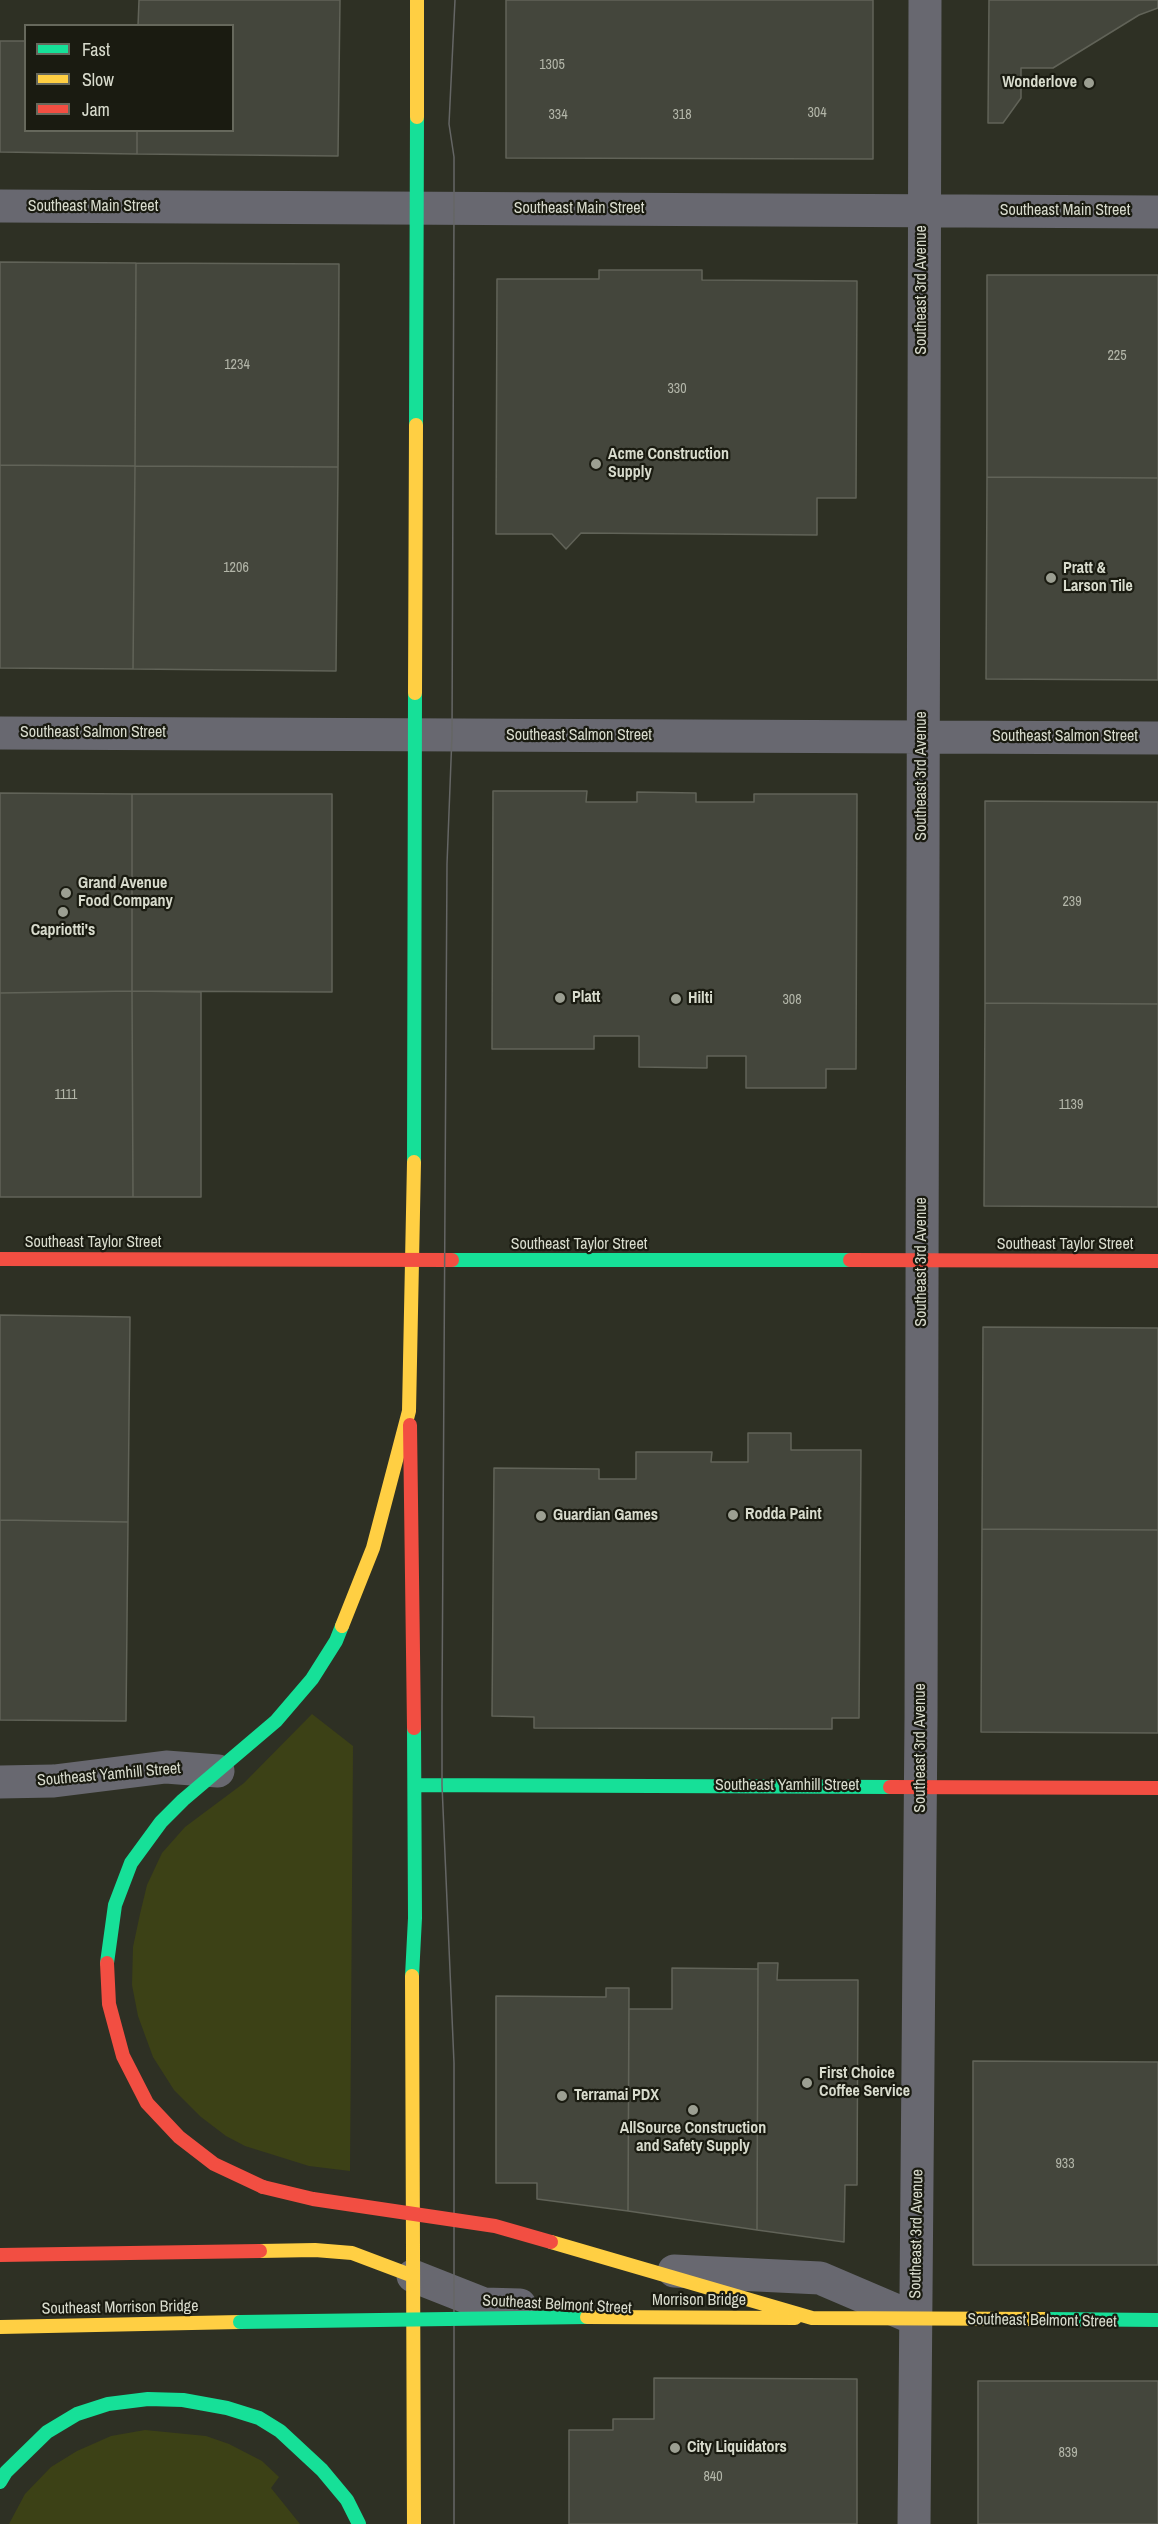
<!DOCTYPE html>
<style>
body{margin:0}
#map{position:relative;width:1158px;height:2524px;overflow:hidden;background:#2e3024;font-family:"Archivo Narrow",sans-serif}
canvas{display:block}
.legend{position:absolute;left:24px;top:24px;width:210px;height:108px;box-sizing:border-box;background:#1a1b11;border:2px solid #66685c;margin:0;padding:8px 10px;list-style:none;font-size:18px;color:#d8dbcd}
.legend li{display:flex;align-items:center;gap:12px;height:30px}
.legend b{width:30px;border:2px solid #66685c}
</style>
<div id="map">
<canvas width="1158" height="2524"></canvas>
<ul class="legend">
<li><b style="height:8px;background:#16e098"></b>Fast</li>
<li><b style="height:8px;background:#ffcf43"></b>Slow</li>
<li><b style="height:8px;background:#f24e42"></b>Jam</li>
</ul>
</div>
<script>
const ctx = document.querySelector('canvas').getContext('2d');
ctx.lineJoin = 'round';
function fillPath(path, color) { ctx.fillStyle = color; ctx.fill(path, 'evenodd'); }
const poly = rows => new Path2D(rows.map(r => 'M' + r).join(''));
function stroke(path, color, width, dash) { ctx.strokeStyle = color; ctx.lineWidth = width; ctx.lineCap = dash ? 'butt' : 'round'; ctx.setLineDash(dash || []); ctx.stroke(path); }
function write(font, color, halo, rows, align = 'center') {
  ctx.font = font + ' "Archivo Narrow",sans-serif'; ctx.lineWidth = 4.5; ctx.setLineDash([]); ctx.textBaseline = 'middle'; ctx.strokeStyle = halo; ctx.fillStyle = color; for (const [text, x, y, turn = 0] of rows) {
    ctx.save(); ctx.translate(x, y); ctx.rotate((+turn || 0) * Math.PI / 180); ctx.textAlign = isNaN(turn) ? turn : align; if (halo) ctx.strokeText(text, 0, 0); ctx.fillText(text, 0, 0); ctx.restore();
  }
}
fillPath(poly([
 [312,1714,353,1746,350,2171,309,2166,245,2146,226,2136,201,2117,174,2090,153,2057,138,2016,132,1985,133,1947,140,1914,147,1885,162,1853,185,1827,244,1783],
 [145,2430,206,2436,229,2444,262,2461,279,2477,271,2488,300,2524,9,2524,25,2494,51,2467,77,2451,111,2436]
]), '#3c4116');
const building = poly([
 [139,0,340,0,338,156,137,154,137,130,232,130,232,26,138,26,139,0],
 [506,0,873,0,873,159,506,158,506,0],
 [989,0,1158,0,1158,8,1139,15,1053,68,1021,68,1021,98,1003,123,988,123,989,0],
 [0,41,26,41,26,130,137,130,137,154,0,152,0,41],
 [0,262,136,263,135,466,0,465,0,262],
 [136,263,339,264,338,467,135,466,136,263],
 [599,270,702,270,702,280,857,281,856,498,817,498,817,535,581,533,566,549,552,534,496,534,497,279,599,279,599,270],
 [987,275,1158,275,1158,478,987,477,987,275],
 [0,465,135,466,133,669,0,668,0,465],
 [135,466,338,467,336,671,133,669,135,466],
 [987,477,1158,478,1158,680,986,679,987,477],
 [493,791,587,791,586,802,637,802,637,792,696,793,696,802,754,802,754,794,857,794,856,1069,826,1069,826,1088,746,1088,746,1056,707,1056,707,1068,639,1067,639,1036,594,1036,594,1049,492,1049,493,791],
 [0,793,132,794,132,991,0,993,0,793],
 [132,794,332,794,332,992,132,991,132,794],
 [985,801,1158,802,1158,1004,985,1003,985,801],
 [132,991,133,1197,0,1197,0,993,132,991],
 [132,991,201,992,201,1197,133,1197,132,991],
 [985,1003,1158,1004,1158,1207,984,1206,985,1003],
 [0,1315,130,1317,128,1522,0,1520,0,1315],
 [983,1327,1158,1328,1158,1530,982,1529,983,1327],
 [748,1433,791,1433,791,1450,861,1450,859,1718,832,1718,832,1729,534,1728,534,1717,492,1716,494,1468,599,1469,599,1479,636,1479,636,1452,712,1452,711,1462,748,1462,748,1433],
 [0,1520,128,1522,126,1721,0,1720,0,1520],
 [982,1529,1158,1530,1158,1733,981,1732,982,1529],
 [758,1963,778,1963,777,1980,858,1980,857,2185,845,2185,844,2242,757,2230,758,1963],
 [672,1968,758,1969,757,2230,628,2211,629,2009,672,2009,672,1968],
 [606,1988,629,1988,628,2211,537,2199,537,2183,496,2183,496,1996,606,1997,606,1988],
 [973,2061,1158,2062,1158,2265,973,2265,973,2061],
 [654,2378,857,2379,857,2524,569,2524,569,2430,613,2430,613,2419,654,2419,654,2378],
 [978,2381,1158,2381,1158,2524,978,2524,978,2381]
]);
fillPath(building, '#44463c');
stroke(building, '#616358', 1.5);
stroke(poly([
 [0,206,1158,212],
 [0,733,1158,738],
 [0,1782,54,1781,166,1767,218,1771],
 [674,2271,820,2278,916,2319],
 [413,2276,484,2304,520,2305],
 [914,2524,921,1719,925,0]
]), '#686870', 33);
stroke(poly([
 [416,425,417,117],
 [414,1162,415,693],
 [452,1260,850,1260],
 [415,1785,890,1787],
 [107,1963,115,1905,131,1863,161,1822,183,1800,276,1721,312,1679,336,1641,342,1626],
 [412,1976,415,1918,414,1728],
 [0,2482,6,2472,47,2432,77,2414,108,2404,148,2399,183,2400,227,2408,259,2418,280,2431,322,2470,347,2500,359,2524]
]), '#16e098', 14);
stroke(poly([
 [417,117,417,0],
 [415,693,416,425],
 [342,1626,373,1548,409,1411,414,1162],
 [412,1976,414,2524],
 [260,2251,315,2250,352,2253,413,2276],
 [0,2327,240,2322]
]), '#ffcf43', 14);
stroke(poly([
 [0,1259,452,1260],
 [850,1260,1158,1261],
 [410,1425,414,1728],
 [890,1787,1158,1788],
 [107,1963,109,2004,123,2056,147,2103,179,2137,214,2164,263,2187],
 [0,2255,260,2251]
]), '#f24e42', 14);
stroke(poly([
 [454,2524,454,2063,442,1785,442,1705,447,864,452,735,454,208,454,157,449,124,455,0]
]), '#656665', 1.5);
stroke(poly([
 [1045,2319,1158,2320],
 [240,2322,587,2317]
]), '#16e098', 14);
stroke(poly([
 [551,2242,812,2318,1045,2319],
 [587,2317,795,2318]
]), '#ffcf43', 14);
stroke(poly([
 [263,2187,313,2199,495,2226,551,2242]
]), '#f24e42', 14);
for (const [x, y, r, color] of [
 [1089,83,6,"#9c9f92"],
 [596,464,6,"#9c9f92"],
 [1051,578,6,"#9c9f92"],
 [66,893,6,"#9c9f92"],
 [63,912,6,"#9c9f92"],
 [560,998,6,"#9c9f92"],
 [676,999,6,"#9c9f92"],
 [733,1515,6,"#9c9f92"],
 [541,1516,6,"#9c9f92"],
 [807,2083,6,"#9c9f92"],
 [562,2096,6,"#9c9f92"],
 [693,2110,6,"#9c9f92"],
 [675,2448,6,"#9c9f92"]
]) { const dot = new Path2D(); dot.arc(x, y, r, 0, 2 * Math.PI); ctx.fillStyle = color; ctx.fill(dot); stroke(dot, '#1a1b11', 2); }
write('14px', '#b3b6a9', null, [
 ["1305",552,65],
 ["304",817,113],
 ["334",558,115],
 ["318",682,115],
 ["225",1117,356],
 ["1234",237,365],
 ["330",677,389],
 ["1206",236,568],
 ["239",1072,902],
 ["308",792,1000],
 ["1111",66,1095],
 ["1139",1071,1105],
 ["933",1065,2164],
 ["839",1068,2453],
 ["840",713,2477]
]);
write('bold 16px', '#d8dbcd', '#1a1b11', [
 ["Wonderlove",1077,83,"right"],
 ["Acme Construction",608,455],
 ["Supply",608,473],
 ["Pratt &",1063,569],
 ["Larson Tile",1063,587],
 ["Grand Avenue",78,884],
 ["Food Company",78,902],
 ["Capriotti's",63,931,"center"],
 ["Platt",572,998],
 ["Hilti",688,999],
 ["Rodda Paint",745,1515],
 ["Guardian Games",553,1516],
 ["First Choice",819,2074],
 ["Coffee Service",819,2092],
 ["Terramai PDX",574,2096],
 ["AllSource Construction",693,2129,"center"],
 ["and Safety Supply",693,2147,"center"],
 ["City Liquidators",687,2448]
], 'left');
write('16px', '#d8dbcd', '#1a1b11', [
 ["Southeast Main Street",93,207],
 ["Southeast Main Street",579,209],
 ["Southeast Main Street",1065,211],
 ["Southeast 3rd Avenue",922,290,-90],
 ["Southeast Salmon Street",93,733],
 ["Southeast Salmon Street",579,736],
 ["Southeast Salmon Street",1065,737],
 ["Southeast 3rd Avenue",922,776,-90],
 ["Southeast Taylor Street",93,1243],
 ["Southeast Taylor Street",579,1245],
 ["Southeast Taylor Street",1065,1245],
 ["Southeast 3rd Avenue",922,1262,-90],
 ["Southeast 3rd Avenue",921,1748,-90],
 ["Southeast Yamhill Street",109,1775,-5],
 ["Southeast Yamhill Street",787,1786],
 ["Southeast 3rd Avenue",917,2234,-89],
 ["Morrison Bridge",699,2301],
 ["Southeast Belmont Street",557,2305,3],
 ["Southeast Morrison Bridge",120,2308,-1],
 ["Southeast Belmont Street",1042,2321,1]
]);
</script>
